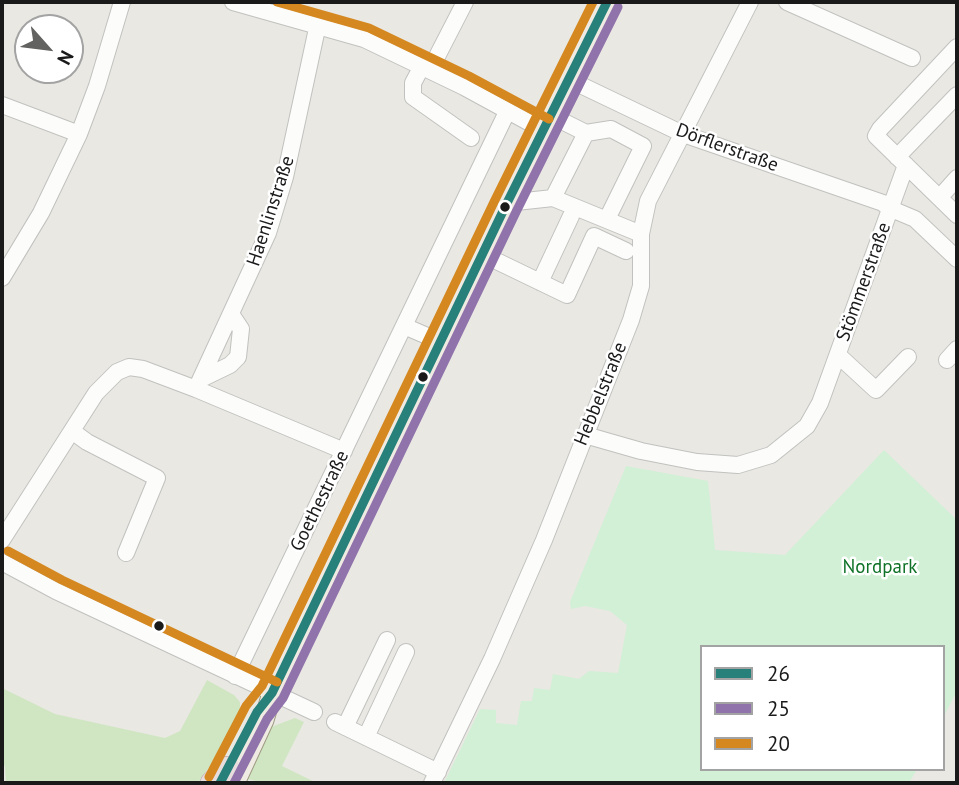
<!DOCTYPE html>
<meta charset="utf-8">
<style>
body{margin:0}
#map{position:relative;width:959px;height:785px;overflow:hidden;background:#e9e8e3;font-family:"PT Sans",sans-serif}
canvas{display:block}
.frame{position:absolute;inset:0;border:4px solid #1a1a1a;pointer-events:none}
.legend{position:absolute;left:700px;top:645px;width:245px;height:126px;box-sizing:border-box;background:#fff;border:2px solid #a3a3a3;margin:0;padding:9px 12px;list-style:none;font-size:21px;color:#1a1a1a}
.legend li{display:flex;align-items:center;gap:14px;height:35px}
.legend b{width:35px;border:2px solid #a3a3a3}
.north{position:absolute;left:14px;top:14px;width:70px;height:70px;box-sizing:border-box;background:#fff;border:2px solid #a3a3a3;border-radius:50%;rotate:118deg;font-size:19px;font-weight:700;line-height:28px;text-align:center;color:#1a1a1a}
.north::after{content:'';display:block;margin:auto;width:24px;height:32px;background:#626260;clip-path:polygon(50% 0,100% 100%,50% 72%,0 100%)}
</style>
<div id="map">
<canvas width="959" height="785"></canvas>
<div class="frame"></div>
<ul class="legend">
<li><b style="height:9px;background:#28807b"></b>26</li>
<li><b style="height:9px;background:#9073ab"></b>25</li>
<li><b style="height:9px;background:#d5881f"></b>20</li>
</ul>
<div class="north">N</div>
</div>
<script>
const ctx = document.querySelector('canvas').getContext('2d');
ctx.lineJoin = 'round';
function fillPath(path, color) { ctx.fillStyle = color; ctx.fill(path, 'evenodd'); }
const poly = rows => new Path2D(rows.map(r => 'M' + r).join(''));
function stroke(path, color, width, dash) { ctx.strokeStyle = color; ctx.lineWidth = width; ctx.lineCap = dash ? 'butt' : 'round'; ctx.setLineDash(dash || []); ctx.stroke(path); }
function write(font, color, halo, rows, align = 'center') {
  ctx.font = font + ' "PT Sans",sans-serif'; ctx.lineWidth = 5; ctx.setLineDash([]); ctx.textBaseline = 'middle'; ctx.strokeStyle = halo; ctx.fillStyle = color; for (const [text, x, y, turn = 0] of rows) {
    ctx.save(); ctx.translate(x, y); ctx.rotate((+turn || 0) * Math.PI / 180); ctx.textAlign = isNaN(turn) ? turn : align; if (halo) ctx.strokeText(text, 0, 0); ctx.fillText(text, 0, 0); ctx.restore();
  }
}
fillPath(poly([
 [207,680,234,695,240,702,240,709,244,711,234,731,198,783,6,783,5,767,2,760,2,688,55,714,165,738,180,731],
 [295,718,304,722,282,766,317,783,266,783,246,779,271,727]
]), '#d0e6c2');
fillPath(poly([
 [884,450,957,520,957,691,943,718,943,647,702,647,702,769,917,769,909,783,444,783,480,709,496,710,496,723,517,725,521,701,532,701,534,688,550,690,553,674,579,679,589,671,618,673,627,625,610,611,585,606,571,609,570,602,626,466,708,481,715,550,785,555]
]), '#d1f0d6');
const minor = poly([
 [233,2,364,39,464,87,543,130],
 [787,2,912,58],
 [957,47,880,129,876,136,957,215],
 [422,66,413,83,413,97,471,138],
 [430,70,465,2],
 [568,79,683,134,883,203,889,208,915,219,957,259],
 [2,105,79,134],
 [550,115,586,133,611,129,643,146,607,219],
 [897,157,957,95],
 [940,197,957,178],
 [553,198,586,133],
 [507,203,553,198,641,234],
 [482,254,567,295,594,236,626,251],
 [2,278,41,213,79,134,97,86,122,2],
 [540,282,571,216],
 [404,326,441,342],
 [838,355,876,390,908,357],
 [947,360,957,349],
 [201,379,230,365,238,357,241,329,231,314],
 [196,389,268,233,285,177,318,24],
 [72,431,87,442,157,478,126,553],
 [585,435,641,451,697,462,738,465,771,455,807,426,820,403,906,165],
 [2,540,96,393,117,372,129,367,143,369,196,389,344,451],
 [2,562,56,591,314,712],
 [235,676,507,112],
 [335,722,438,772],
 [345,727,387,640],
 [366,737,406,652],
 [432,783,492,659,544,540,631,320,641,286,641,234,648,201,750,2]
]);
const major = poly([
 [235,783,264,720,272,693,505,207,607,2]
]);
const highway = poly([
 [212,783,228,768]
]);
stroke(minor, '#c1c1bf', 18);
stroke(major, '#9e9981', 21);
stroke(highway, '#bc9da0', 24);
stroke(minor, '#fcfcfb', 16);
stroke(major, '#efebe2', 19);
stroke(highway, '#e8dddd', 23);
stroke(poly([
 [220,783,257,712,272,693,505,207,607,2]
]), '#28807b', 9);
stroke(poly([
 [234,783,267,719,283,698,516,212,618,7]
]), '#9073ab', 9);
stroke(poly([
 [277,2,369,28,469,76,549,119],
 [8,551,62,580,277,682],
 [209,777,246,706,262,686,494,202,593,2]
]), '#d5881f', 9);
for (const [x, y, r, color] of [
 [505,207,6,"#1a1a1a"],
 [423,377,6,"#1a1a1a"],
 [159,626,6,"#1a1a1a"]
]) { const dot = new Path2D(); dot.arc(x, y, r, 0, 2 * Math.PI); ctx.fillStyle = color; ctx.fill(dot); stroke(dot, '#fff', 2.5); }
write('19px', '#1a1a1a', '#fff', [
 ["Dörflerstraße",727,148,20],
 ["Haenlinstraße",271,211,-72],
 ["Stömmerstraße",864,282,-70],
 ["Hebbelstraße",601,394,-68],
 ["Goethestraße",320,501,-64]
]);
write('19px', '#0f7228', '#fff', [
 ["Nordpark",880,568]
]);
</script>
